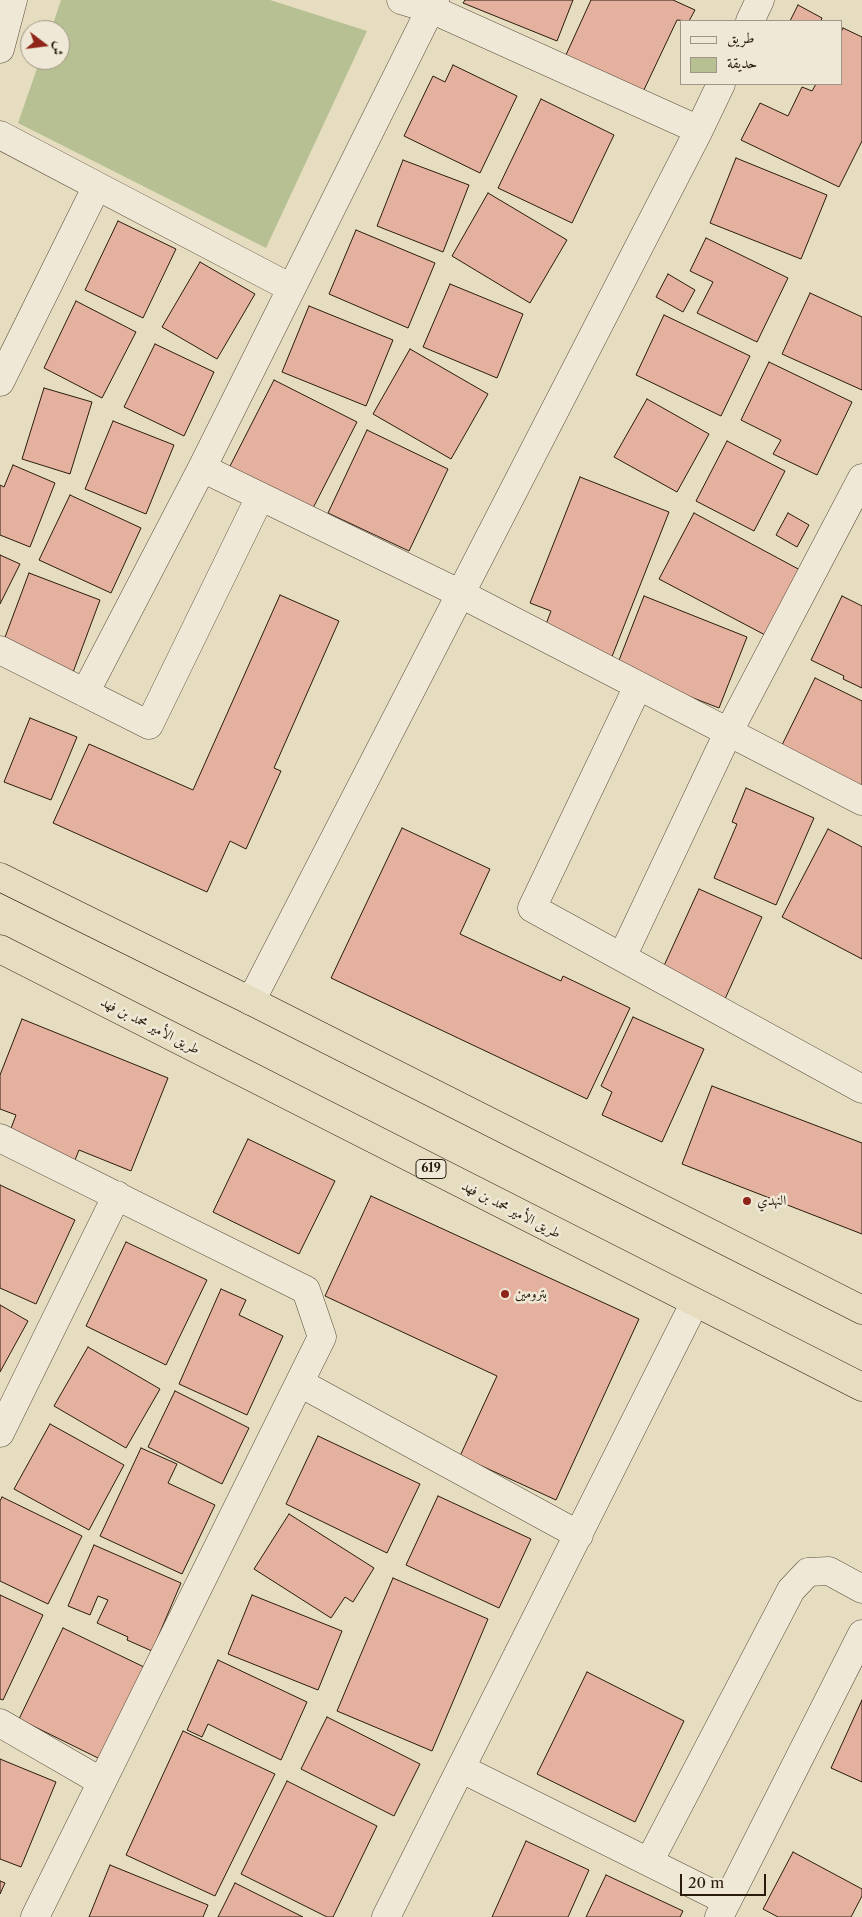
<!DOCTYPE html>
<meta charset="utf-8">
<style>
body{margin:0}
#map{position:relative;width:862px;height:1917px;overflow:hidden;background:#e6dcc0;font-family:"Libre Caslon Text",Amiri,serif}
canvas{display:block}
.legend{position:absolute;left:680px;top:20px;width:162px;height:65px;box-sizing:border-box;background:#efe8d6;border:1px solid #a09686;margin:0;padding:6px 9px;list-style:none;font-size:15px;color:#2a1c0d}
.legend li{display:flex;align-items:center;gap:10px;height:25px}
.legend b{width:25px;border:1px solid #a09686}
.north{position:absolute;left:20px;top:20px;width:50px;height:50px;box-sizing:border-box;background:#efe8d6;border:1px solid #a09686;border-radius:50%;rotate:105deg;font-size:14px;font-weight:700;line-height:20px;text-align:center;color:#2a1c0d}
.north::after{content:'';display:block;margin:auto;width:18px;height:22px;background:#8f2418;clip-path:polygon(50% 0,100% 100%,50% 72%,0 100%)}
.scale{position:absolute;left:680px;top:1874px;width:86px;height:22px;box-sizing:border-box;border:2px solid #2a1c0d;border-top:0;padding-left:6px;font-size:15px;line-height:18px;white-space:nowrap;color:#2a1c0d;-webkit-text-stroke:4px #efe8d6;paint-order:stroke}
</style>
<div id="map">
<canvas width="862" height="1917"></canvas>
<ul class="legend">
<li><b style="height:6px;background:#efe8d6"></b>طريق</li>
<li><b style="height:14px;background:#b6c092"></b>حديقة</li>
</ul>
<div class="north">ش</div>
<div class="scale">20 m</div>
</div>
<script>
const ctx = document.querySelector('canvas').getContext('2d');
ctx.lineJoin = 'round';
function fillPath(path, color) { ctx.fillStyle = color; ctx.fill(path, 'evenodd'); }
const poly = rows => new Path2D(rows.map(r => 'M' + r).join(''));
function stroke(path, color, width, dash) { ctx.strokeStyle = color; ctx.lineWidth = width; ctx.lineCap = dash ? 'butt' : 'round'; ctx.setLineDash(dash || []); ctx.stroke(path); }
function write(font, color, halo, rows, align = 'center') {
  ctx.font = font + ' "Libre Caslon Text",Amiri,serif'; ctx.lineWidth = 5; ctx.setLineDash([]); ctx.textBaseline = 'middle'; ctx.strokeStyle = halo; ctx.fillStyle = color; for (const [text, x, y, turn = 0] of rows) {
    ctx.save(); ctx.translate(x, y); ctx.rotate((+turn || 0) * Math.PI / 180); ctx.textAlign = isNaN(turn) ? turn : align; if (halo) ctx.strokeText(text, 0, 0); ctx.fillText(text, 0, 0); ctx.restore();
  }
}
fillPath(poly([
 [61,0,270,0,367,31,266,248,18,123,40,60,60,60,60,30,51,30]
]), '#b6c092');
const building = poly([
 [465,0,573,0,557,41,463,3,465,0],
 [591,0,673,0,695,10,689,21,677,20,642,94,565,57,591,0],
 [798,5,822,18,821,21,790,21,798,5],
 [843,28,862,37,862,141,839,187,741,140,760,103,788,116,802,87,812,91,816,84,841,84,841,32,843,28],
 [453,65,517,96,480,173,404,136,433,76,445,82,453,65],
 [541,99,614,135,572,223,498,188,541,99],
 [736,158,827,195,801,259,710,223,736,158],
 [403,160,469,185,443,252,377,226,403,160],
 [488,193,567,240,530,303,452,256,488,193],
 [118,221,176,249,143,318,85,290,118,221],
 [356,230,435,263,408,328,329,294,356,230],
 [706,238,788,278,757,342,697,313,713,282,690,271,706,238],
 [200,262,255,294,217,359,162,327,200,262],
 [668,274,695,290,683,312,656,297,668,274],
 [450,284,523,314,497,378,423,347,450,284],
 [810,293,862,317,862,390,782,354,810,293],
 [76,301,136,332,102,398,44,368,76,301],
 [309,306,393,340,366,406,282,372,309,306],
 [664,315,750,356,721,416,636,375,664,315],
 [155,344,214,372,184,436,124,407,155,344],
 [410,349,488,394,451,459,373,414,410,349],
 [769,362,852,402,817,475,773,454,781,440,741,420,769,362],
 [274,380,357,422,311,512,228,470,274,380],
 [44,388,92,402,70,474,22,459,44,388],
 [647,399,709,434,677,492,614,457,647,399],
 [113,421,174,445,146,514,85,489,113,421],
 [367,430,448,469,409,551,328,513,367,430],
 [727,441,785,471,754,531,696,501,727,441],
 [13,465,55,483,30,547,0,535,0,485,4,487,13,465],
 [580,477,669,512,611,659,543,632,551,611,530,603,580,477],
 [70,495,141,528,111,593,39,560,70,495],
 [694,513,802,571,767,636,659,579,694,513],
 [788,513,809,525,797,547,776,535,788,513],
 [0,555,20,564,0,604,0,555],
 [29,573,100,600,72,675,1,648,29,573],
 [280,595,339,621,274,768,281,771,246,849,230,841,207,892,53,823,89,744,193,790,280,595],
 [644,596,747,637,719,708,616,668,644,596],
 [842,596,862,606,862,688,843,679,844,676,811,660,842,596],
 [815,678,862,701,862,787,781,747,815,678],
 [30,718,77,737,51,800,4,782,30,718],
 [746,788,814,818,776,905,714,878,737,824,732,822,746,788],
 [402,828,490,869,460,934,561,981,563,976,630,1008,587,1099,331,978,402,828],
 [828,829,862,847,862,959,782,917,828,829],
 [699,889,762,917,720,1010,657,981,699,889],
 [633,1017,704,1049,662,1142,602,1115,612,1092,601,1086,633,1017],
 [22,1019,168,1078,131,1171,79,1150,73,1165,7,1139,16,1115,0,1109,0,1075,22,1019],
 [712,1086,862,1143,862,1234,682,1164,712,1086],
 [248,1139,335,1181,299,1254,213,1212,248,1139],
 [0,1185,75,1220,36,1304,0,1288,0,1185],
 [371,1196,639,1319,556,1500,460,1456,497,1376,325,1296,371,1196],
 [126,1242,207,1280,166,1365,86,1326,126,1242],
 [221,1289,246,1300,239,1315,283,1336,247,1415,179,1384,221,1289],
 [0,1305,28,1321,0,1372,0,1305],
 [88,1347,160,1389,126,1448,54,1406,88,1347],
 [175,1391,249,1428,222,1484,148,1447,175,1391],
 [50,1424,124,1465,89,1530,14,1489,50,1424],
 [318,1436,420,1484,387,1553,286,1504,318,1436],
 [141,1448,177,1464,168,1483,215,1505,182,1574,100,1536,141,1448],
 [438,1496,531,1539,499,1608,406,1565,438,1496],
 [2,1497,82,1536,48,1604,0,1581,0,1501,2,1497],
 [289,1514,374,1568,353,1602,345,1597,331,1618,254,1569,289,1514],
 [94,1545,181,1583,152,1651,127,1640,128,1637,97,1623,108,1600,98,1596,90,1615,68,1606,94,1545],
 [393,1578,488,1619,432,1751,337,1711,393,1578],
 [0,1595,43,1615,3,1700,0,1699,0,1595],
 [252,1595,342,1631,318,1690,228,1654,252,1595],
 [63,1628,144,1667,100,1759,19,1719,63,1628],
 [218,1660,307,1702,281,1760,208,1724,202,1737,187,1730,218,1660],
 [587,1672,684,1721,635,1822,537,1774,587,1672],
 [862,1700,862,1782,831,1768,862,1700],
 [327,1717,420,1764,394,1816,301,1769,327,1717],
 [183,1731,275,1774,215,1896,126,1855,183,1731],
 [0,1759,56,1782,21,1867,0,1859,0,1759],
 [287,1781,377,1826,333,1917,327,1917,241,1874,287,1781],
 [526,1841,589,1870,568,1917,492,1917,526,1841],
 [793,1852,862,1889,862,1896,851,1917,778,1917,763,1909,793,1852],
 [110,1865,208,1905,203,1917,89,1917,110,1865],
 [606,1875,683,1911,680,1917,586,1917,606,1875],
 [0,1881,5,1883,0,1894,0,1881],
 [235,1883,303,1917,218,1917,235,1883]
]);
fillPath(building, '#e4b19f');
stroke(building, '#2a1c0d', 1);
const minor = poly([
 [401,0,431,9,699,130],
 [750,21,760,0],
 [0,49,13,0],
 [0,135,291,288],
 [0,382,97,186],
 [202,468,461,594,862,801],
 [0,650,149,725,260,497],
 [638,686,532,908,862,1089],
 [85,693,202,468,435,0],
 [622,957,728,733,862,478],
 [251,1001,699,130,721,84],
 [0,1138,306,1290,322,1337,35,1917],
 [300,1383,579,1535],
 [0,1433,117,1195],
 [0,1723,102,1782],
 [462,1769,727,1901],
 [649,1862,791,1590,808,1572,829,1571,862,1589],
 [386,1917,694,1304],
 [719,1917,862,1634]
]);
const highway = poly([
 [0,877,251,1001,862,1310],
 [0,949,862,1387]
]);
stroke(minor, '#594c3a', 29);
stroke(highway, '#2a1c0d', 29);
stroke(minor, '#efe8d6', 28);
stroke(highway, '#e6dcc0', 28);
for (const [x, y, r, color] of [
 [747,1201,5,"#8f2418"],
 [505,1294,5,"#8f2418"]
]) { const dot = new Path2D(); dot.arc(x, y, r, 0, 2 * Math.PI); ctx.fillStyle = color; ctx.fill(dot); stroke(dot, '#efe8d6', 2); }
for (const [x, y, w] of [
 [431,1169,30]
]) { const box = new Path2D(); box.roundRect(x - w / 2, y - 9.5, w, 19, 4); ctx.fillStyle = '#efe8d6'; ctx.fill(box); stroke(box, '#2a1c0d', 1); }
write('bold 12px', '#2a1c0d', null, [
 ["619",431,1169]
]);
write('14px', '#2a1c0d', '#efe8d6', [
 ["طريق الأمير محمد بن فهد",150,1026,27],
 ["طريق الأمير محمد بن فهد",511,1210,27]
]);
write('14px', '#2a1c0d', '#efe8d6', [
 ["النهدي",757,1201],
 ["بترومين",515,1294]
], 'left');
</script>
